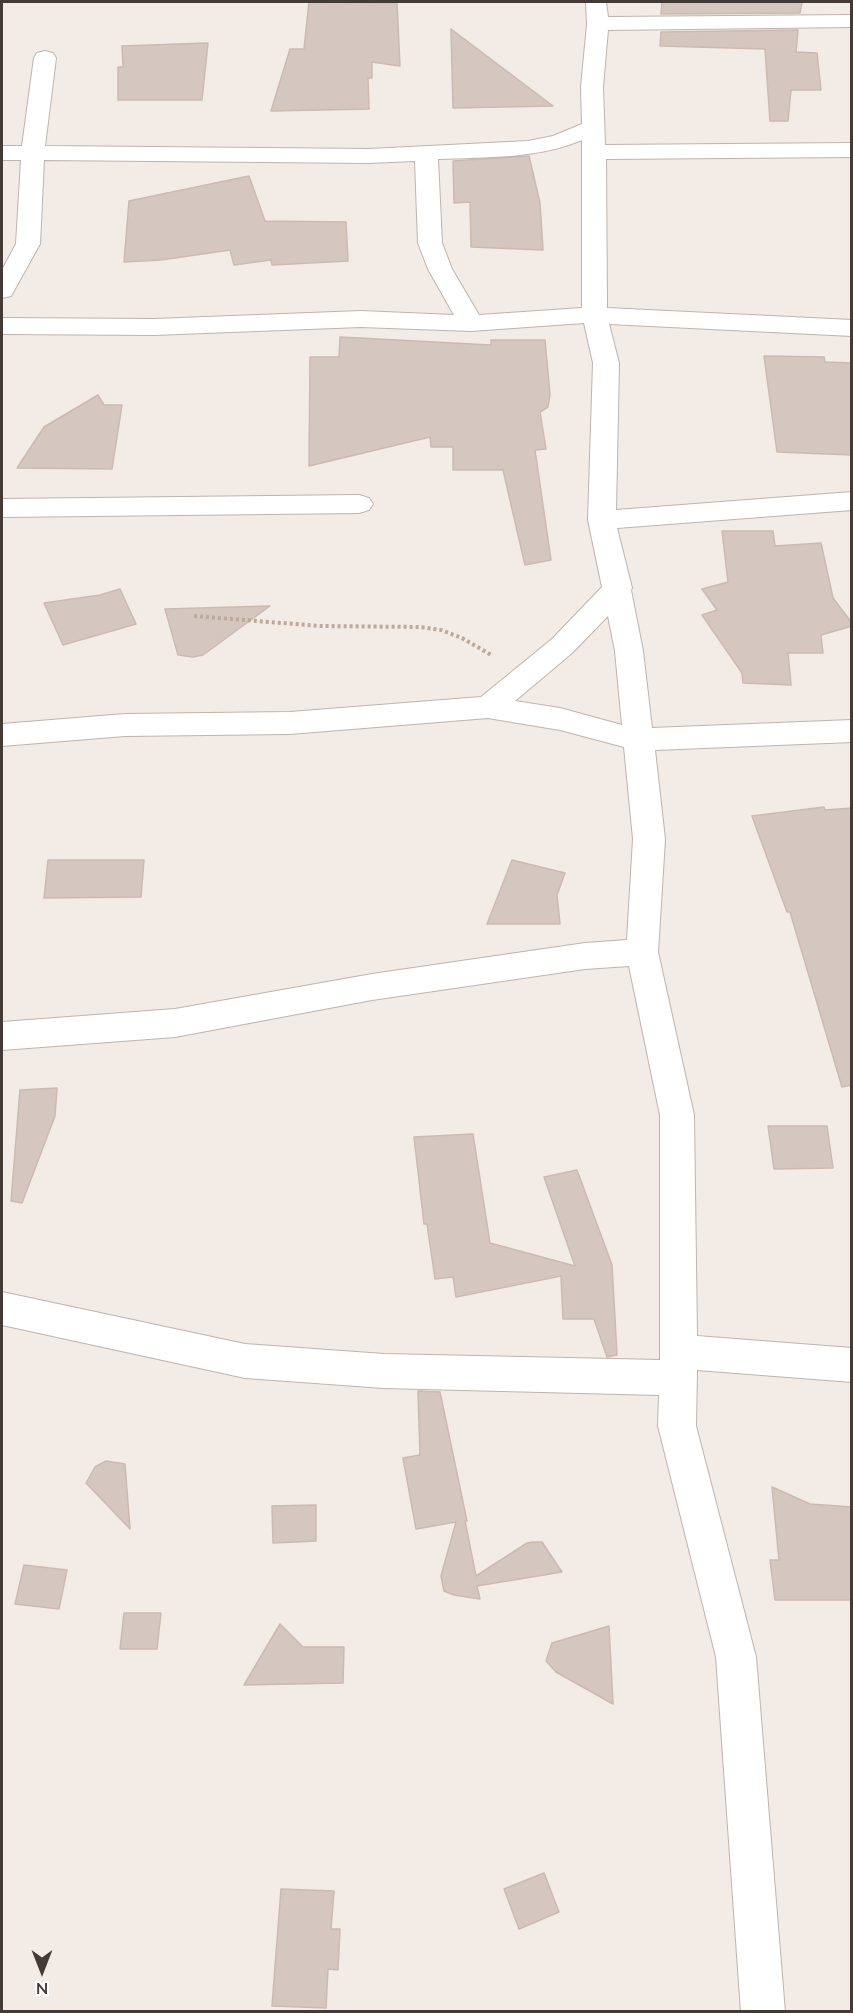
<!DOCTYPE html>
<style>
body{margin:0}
#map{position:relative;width:853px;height:2013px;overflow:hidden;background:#f2ebe6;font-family:Lato,sans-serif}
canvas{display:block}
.frame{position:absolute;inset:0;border:3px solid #443b36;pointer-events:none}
.north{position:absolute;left:12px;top:1941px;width:60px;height:60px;-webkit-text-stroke:4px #fff;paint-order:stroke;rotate:180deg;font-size:16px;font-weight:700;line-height:24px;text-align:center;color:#443b36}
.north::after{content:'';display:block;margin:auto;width:21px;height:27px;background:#443b36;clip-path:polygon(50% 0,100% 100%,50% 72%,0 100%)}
</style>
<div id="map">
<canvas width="853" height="2013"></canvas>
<div class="frame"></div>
<div class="north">N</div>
</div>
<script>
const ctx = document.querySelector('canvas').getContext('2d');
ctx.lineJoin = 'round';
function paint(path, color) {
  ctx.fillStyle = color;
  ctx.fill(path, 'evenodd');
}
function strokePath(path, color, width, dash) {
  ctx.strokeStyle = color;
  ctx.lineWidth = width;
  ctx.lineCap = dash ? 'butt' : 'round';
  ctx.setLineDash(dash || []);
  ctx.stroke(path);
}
const building = new Path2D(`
 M309 2 397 3 400 66 372 62V78H368L369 109 271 111 290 49H304Z
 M662 2H802L800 13 661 14Z
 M451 29 553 106 453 108Z
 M798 30 796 52 817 53 821 90H791L788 121H770L765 49 660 46 661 32Z
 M208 43 202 100H118V67H123L122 46Z
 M529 156 540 203 543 250 471 247 470 202 454 203 453 161Z
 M249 176 265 221 346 222 348 261 272 265 271 260 234 265 230 250 161 260 124 262 129 201Z
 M340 337 491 345V340H545L550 395 548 407 540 412 546 449 535 450 551 560 525 565 503 470H453V447H431L430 437 309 466 310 357H339Z
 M764 356 824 357 825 362 852 363V455L777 452Z
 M98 395 104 405H122L112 469 17 468 44 427Z
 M722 531H773L775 546 821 543 833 598 852 623V626L821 635 823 653H788L791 685 743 683 742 673 702 615 717 610 702 589 728 582Z
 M120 589 136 624 63 645 44 603 100 595Z
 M270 606 203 655 193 657 178 655 165 609Z
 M824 807 825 810 852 808V1085L842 1087 790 912H787L752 816Z
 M48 860H144L141 897 44 898Z
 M512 860 565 873 557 895 560 924H487Z
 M57 1088 55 1116 22 1203 11 1201 20 1090Z
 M768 1126H827L833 1168 774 1169Z
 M473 1134 490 1243 575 1266 544 1177 577 1170 612 1265 617 1355 607 1357 594 1319H563L561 1276 456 1297 453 1277 435 1279 427 1224H424L414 1137Z
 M418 1391 440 1392 467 1521H465L476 1576 527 1543 533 1542H542L562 1572 477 1586 480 1599 454 1595 444 1591 441 1576 456 1522 416 1529 403 1458 420 1455Z
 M106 1461 125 1464 130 1529 86 1483 95 1467Z
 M772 1487 810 1504 852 1507V1600H775L770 1560H779Z
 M316 1505V1541L273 1543 272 1506Z
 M24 1565 67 1570 59 1609 15 1604Z
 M124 1613H161L157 1649H120Z
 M280 1624 303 1647H344L343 1683 244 1685Z
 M609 1626 613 1704 556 1672 546 1661 552 1643Z
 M544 1873 559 1912 519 1929 504 1889Z
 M281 1889 334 1891 331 1929H340L338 1970 328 1969 326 2008 272 2006Z`);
const path = new Path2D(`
 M194 616 320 626 420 627 441 630 462 638 493 656`);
const minor = new Path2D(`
 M586 2H606L608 17 852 15V27L608 30 603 87 605 145 852 143V157L606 159 607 308 852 320V336L609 324 619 363 616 510 852 492V510L617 528 632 588 631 590 643 651 652 728 852 720V742L655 750 665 839 658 952 694 1115 697 1336 852 1348V1382L697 1370 696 1426 756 1657 785 2012H741L716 1657 658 1426 659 1395 384 1388 245 1378 2 1325V1292L245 1344 384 1354 660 1360V1115L629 966 585 969 372 1000 175 1037 2 1050V1022L175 1009 372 974 585 943 627 940 633 839 624 747 560 730 488 718 290 734 125 736 2 746V724L125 714 290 712 481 697 552 639 602 587 588 520 593 363 584 323 471 331 361 327 154 335 2 334V318L154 319 361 311 454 315 428 269 418 243 415 161 369 163 44 160 40 244 11 296 2 298V270L16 244 21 160H2V146H22L34 58 37 53 45 51 53 53 56 58 45 146 369 149 528 141 553 136 582 124 581 87 587 24ZM582 140V308L479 315 452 269 442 243 438 159C486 157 537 159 582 140ZM608 616 615 651 622 725 560 708 515 701 572 653Z
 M359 495 369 498 373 504 369 510 359 513 2 517V499Z`);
paint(building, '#d5c7c0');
strokePath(building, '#ccbab1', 1.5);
strokePath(minor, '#bfb4ad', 2);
strokePath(path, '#bda89c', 4, [3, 3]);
paint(minor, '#fff');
</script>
